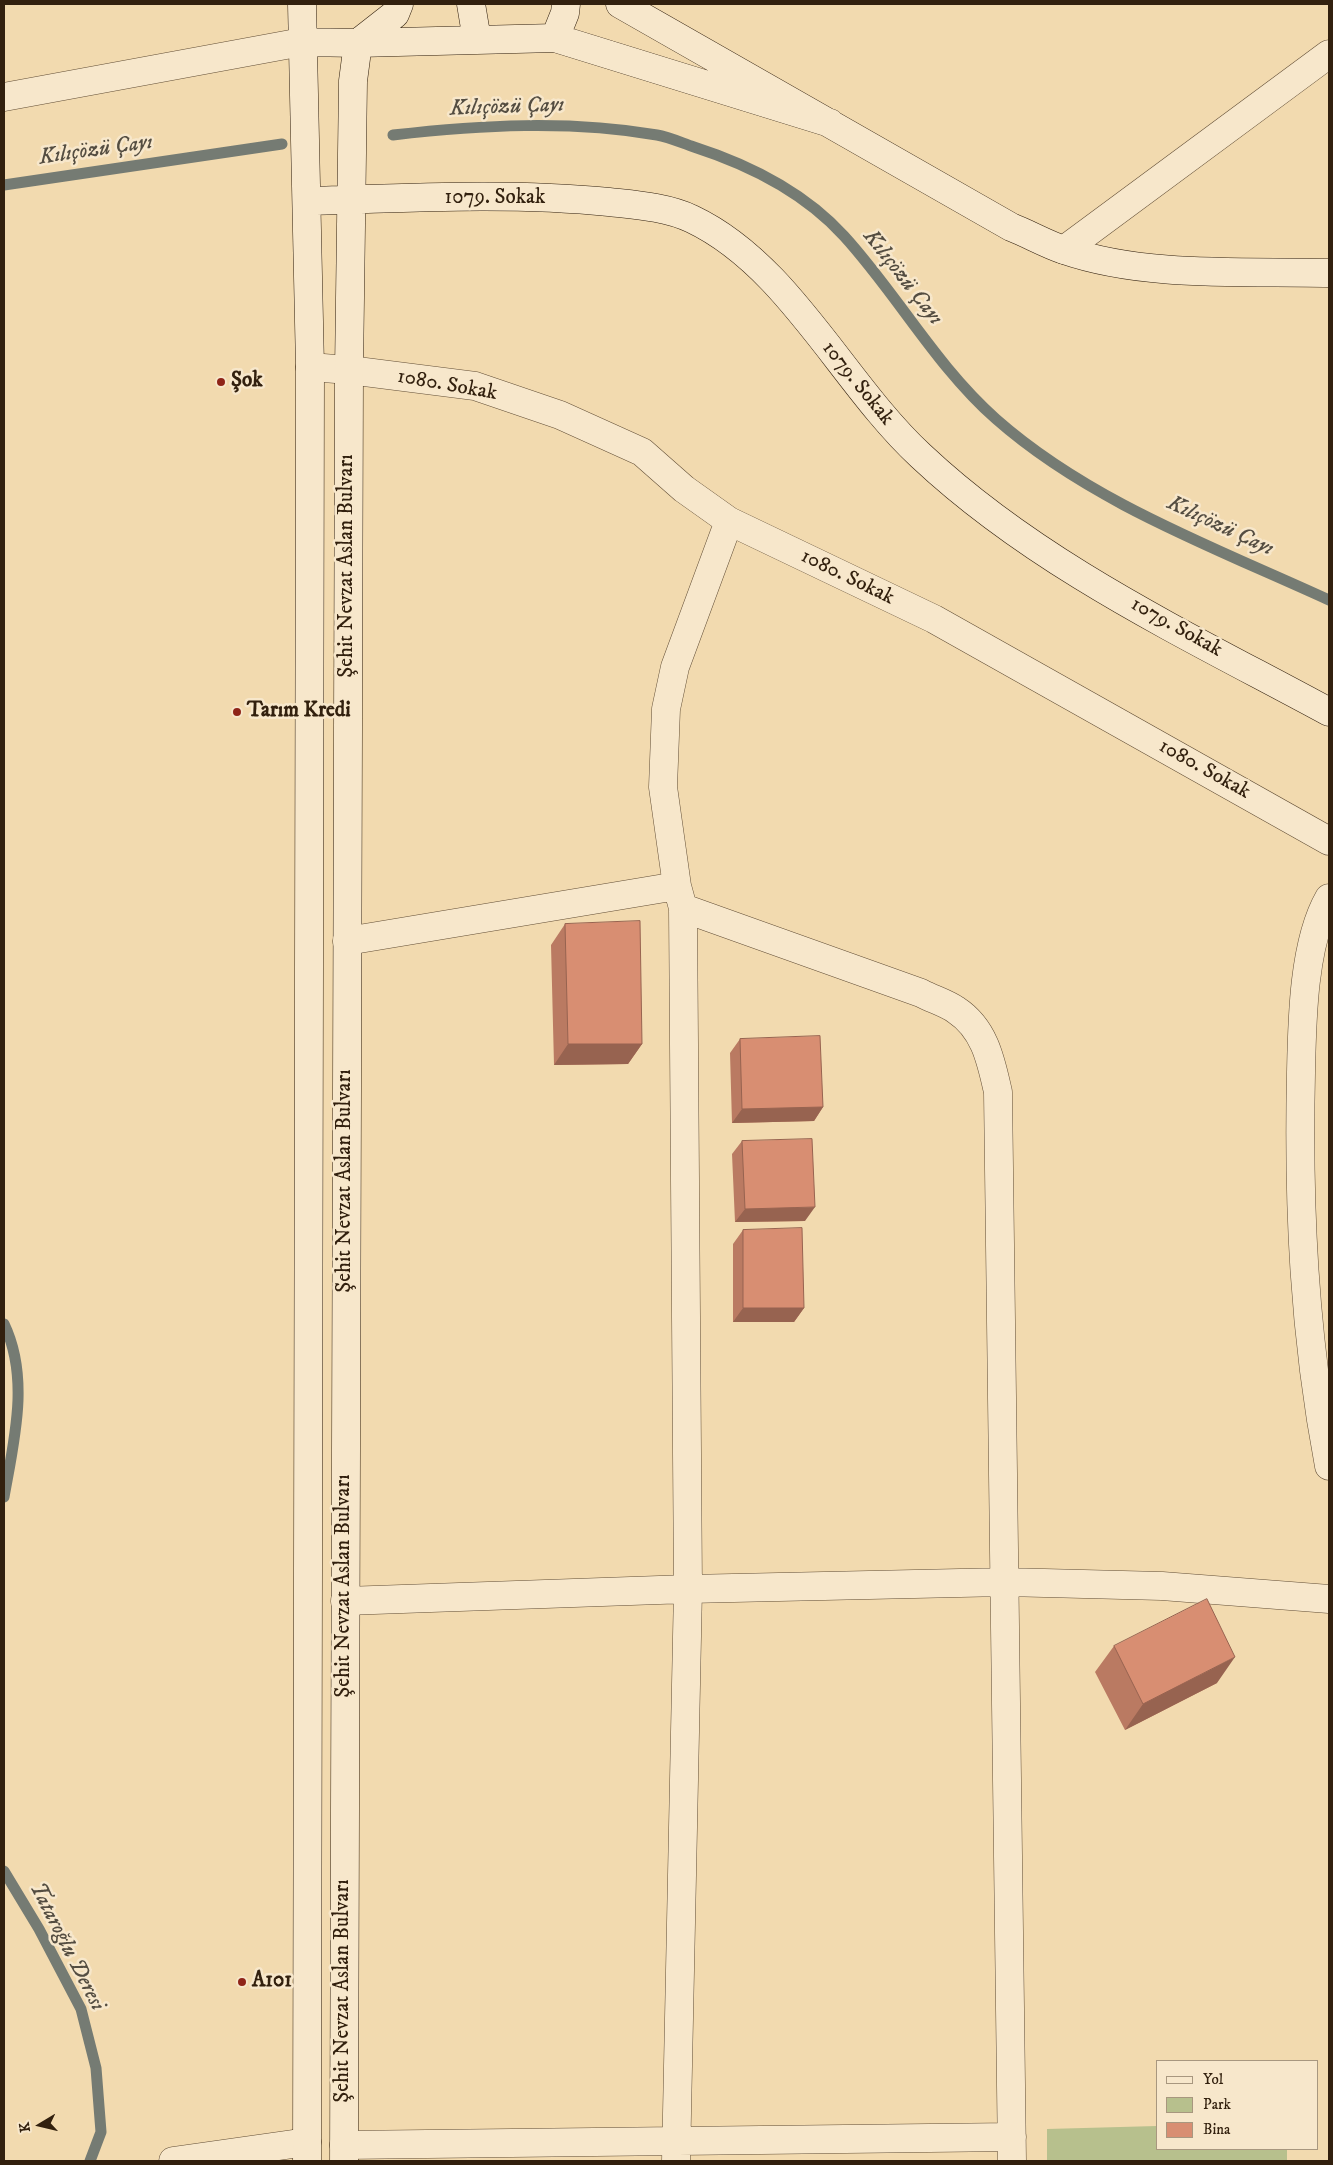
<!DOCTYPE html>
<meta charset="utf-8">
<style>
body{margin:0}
#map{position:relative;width:1333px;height:2165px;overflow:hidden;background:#f2daaf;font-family:"IM FELL DW Pica",serif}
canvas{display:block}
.frame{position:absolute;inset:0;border:5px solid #32200e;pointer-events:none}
.legend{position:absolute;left:1156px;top:2060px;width:162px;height:90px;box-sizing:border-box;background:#f7e7cb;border:1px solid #a8977f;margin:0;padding:6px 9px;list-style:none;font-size:15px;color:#32200e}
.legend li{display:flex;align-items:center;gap:10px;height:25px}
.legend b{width:25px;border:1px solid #a8977f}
.north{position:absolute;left:15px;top:2100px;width:50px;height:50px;-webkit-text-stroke:4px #f7e7cb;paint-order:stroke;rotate:261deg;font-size:14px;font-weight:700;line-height:20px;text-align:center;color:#32200e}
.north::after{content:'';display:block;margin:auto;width:18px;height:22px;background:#32200e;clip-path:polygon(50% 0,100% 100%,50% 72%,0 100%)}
</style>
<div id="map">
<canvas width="1333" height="2165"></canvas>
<div class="frame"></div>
<ul class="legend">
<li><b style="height:6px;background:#f7e7cb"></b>Yol</li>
<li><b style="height:14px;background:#b7c08d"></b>Park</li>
<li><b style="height:14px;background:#d88e72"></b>Bina</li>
</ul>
<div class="north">K</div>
</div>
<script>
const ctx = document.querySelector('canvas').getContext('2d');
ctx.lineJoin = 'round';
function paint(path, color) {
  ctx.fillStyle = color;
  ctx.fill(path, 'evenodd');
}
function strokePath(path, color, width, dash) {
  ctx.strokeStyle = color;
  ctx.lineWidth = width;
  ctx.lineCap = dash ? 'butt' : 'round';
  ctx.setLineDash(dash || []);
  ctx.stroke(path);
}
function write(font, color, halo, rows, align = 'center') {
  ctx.font = font + ' "IM FELL DW Pica",serif';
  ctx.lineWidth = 5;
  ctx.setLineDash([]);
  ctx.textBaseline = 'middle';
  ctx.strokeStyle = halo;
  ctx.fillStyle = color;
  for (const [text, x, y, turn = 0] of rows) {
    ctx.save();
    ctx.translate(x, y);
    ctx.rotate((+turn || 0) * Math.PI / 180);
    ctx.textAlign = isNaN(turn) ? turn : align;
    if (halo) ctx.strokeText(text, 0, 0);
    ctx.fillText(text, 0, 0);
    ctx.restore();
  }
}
const green = new Path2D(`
 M1157 2126V2149H1287V2161H1047V2129Z`);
const stream = new Path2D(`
 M393 135C480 125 570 120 657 135 669 137 682 143 694 147 750 165 804 192 844 236 897 294 936 366 996 419 1090 502 1216 548 1329 600
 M4 185 282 144
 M4 1324C30 1378 14 1441 4 1497
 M4 1871 39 1929 81 2009 96 2068 101 2132 90 2161`);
const street = new Path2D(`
 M4 97 302 42
 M1064 250 1329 54
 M310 367 349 370 475 386 560 415 642 452 684 489 729 521 934 619 1329 841
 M1329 898C1303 943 1302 1022 1301 1073 1298 1207 1304 1334 1329 1466
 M683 908 921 993C932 999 946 1003 956 1010 985 1029 991 1061 998 1092L1012 2161
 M347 941 677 886
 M345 1601 688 1589 1005 1582 1162 1586 1329 1599
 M344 2145 1012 2137
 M173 2161 307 2142
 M676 2161 688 1589 683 908 677 886 663 787 666 709 675 667 729 521`);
const secondary = new Path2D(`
 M302 4 310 367 307 2161
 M471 4 477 40
 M620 4 1011 227C1029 234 1046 244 1064 250 1145 278 1244 271 1329 273
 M555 38 565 13 566 4
 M302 42 358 43 395 14 399 4
 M307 201C407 198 510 192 609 202 636 205 667 207 692 219 789 265 843 384 921 456 1038 566 1189 636 1329 712
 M344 2161 349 370 353 81 358 43 555 38 830 123`);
const wall = new Path2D(`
 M565 924 642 1044 628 1064 554 1065 551 945Z
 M740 1039 823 1107 814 1121 732 1123 730 1053Z
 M742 1141 805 1221 735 1222 732 1154Z
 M743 1230 804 1308 794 1322H733V1244Z
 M1114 1646 1217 1683 1125 1730 1095 1672Z`);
const shadedWall = new Path2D(`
 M568 1044H642L628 1064 554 1065Z
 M823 1107 814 1121 732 1123 742 1109Z
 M815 1207 805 1221 735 1222 745 1209Z
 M743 1308H804L794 1322H733Z
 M1235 1657 1217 1683 1125 1730 1143 1704Z`);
const building = new Path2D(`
 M640 921 642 1044H568L565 924Z
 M820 1036 823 1107 742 1109 740 1039Z
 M812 1139 815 1207 745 1209 742 1141Z
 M802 1228 804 1308H743V1230Z
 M1207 1599 1235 1657 1143 1704 1114 1646Z`);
const markers = [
 [221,382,5,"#8f2418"],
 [237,712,5,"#8f2418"],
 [242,1982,5,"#8f2418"]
];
const streetNames = [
 ["1079. Sokak",495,199],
 ["1079. Sokak",857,384,51],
 ["1080. Sokak",447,386,10],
 ["Şehit Nevzat Aslan Bulvarı",348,566,-90],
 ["1080. Sokak",847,578,26],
 ["1079. Sokak",1176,628,29],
 ["1080. Sokak",1204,770,29],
 ["Şehit Nevzat Aslan Bulvarı",346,1181,-90],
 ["Şehit Nevzat Aslan Bulvarı",345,1586,-90],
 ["Şehit Nevzat Aslan Bulvarı",344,1991,-90]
];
const poiNames = [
 ["Şok",231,382],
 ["Tarım Kredi",247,712],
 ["A101",252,1982]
];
const waterNames = [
 ["Kılıçözü Çayı",507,108,-2],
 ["Kılıçözü Çayı",96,151,-8],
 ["Kılıçözü Çayı",902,278,52],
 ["Kılıçözü Çayı",1220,527,25],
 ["Tataroğlu Deresi",66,1947,63]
];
paint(green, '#b7c08d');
strokePath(stream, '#757b73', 11);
strokePath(street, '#624e36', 29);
strokePath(secondary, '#32200e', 29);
strokePath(street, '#f7e7cb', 28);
strokePath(secondary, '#f7e7cb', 28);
paint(wall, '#ba7a62');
paint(shadedWall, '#976350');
paint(building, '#d88e72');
strokePath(building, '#976350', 1);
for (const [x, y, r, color] of markers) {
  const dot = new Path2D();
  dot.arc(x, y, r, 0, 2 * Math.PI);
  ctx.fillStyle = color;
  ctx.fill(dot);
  strokePath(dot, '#f7e7cb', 2);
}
write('21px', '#32200e', '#f7e7cb', streetNames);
write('bold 21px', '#32200e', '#f7e7cb', poiNames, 'left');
write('italic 22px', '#544d41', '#f7e7cb', waterNames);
</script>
